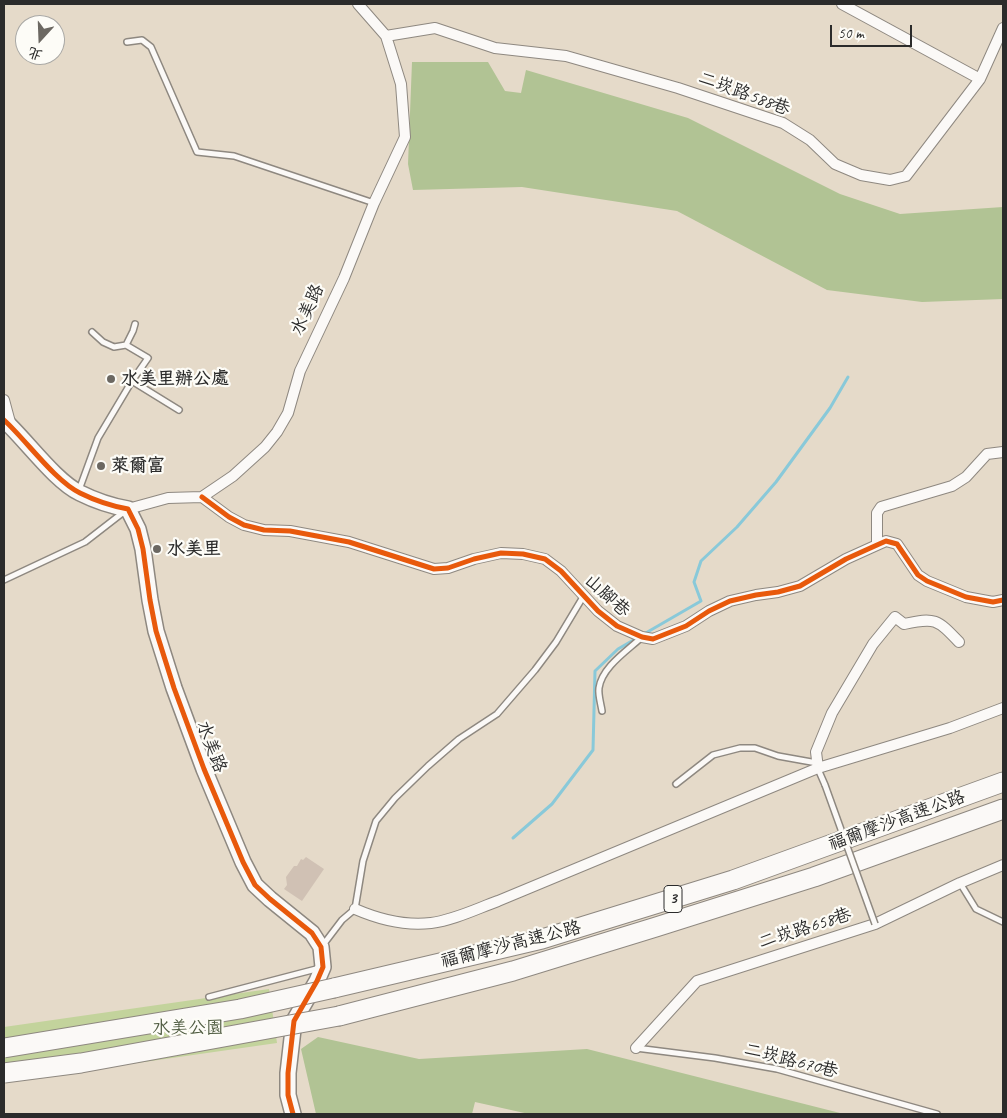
<!DOCTYPE html>
<meta charset="utf-8">
<style>
body{margin:0}
#map{position:relative;width:1007px;height:1118px;overflow:hidden;background:#e5dac9;font-family:Caveat,"LXGW WenKai TC",sans-serif}
canvas{display:block}
.frame{position:absolute;inset:0;border:5px solid #2b2b2b;pointer-events:none}
.north{position:absolute;left:15px;top:15px;width:50px;height:50px;box-sizing:border-box;background:#fdfcf7;border:1px solid #a9a8a5;border-radius:50%;rotate:200deg;font-size:14px;font-weight:700;line-height:20px;text-align:center;color:#2b2b2b}
.north::after{content:'';display:block;margin:auto;width:18px;height:22px;background:#6c6862;clip-path:polygon(50% 0,100% 100%,50% 72%,0 100%)}
.scale{position:absolute;left:830px;top:25px;width:82px;height:22px;box-sizing:border-box;border:2px solid #2b2b2b;border-top:0;padding-left:6px;font-size:15px;line-height:18px;white-space:nowrap;color:#2b2b2b;-webkit-text-stroke:4px #fdfcf7;paint-order:stroke}
</style>
<div id="map">
<canvas width="1007" height="1118"></canvas>
<div class="frame"></div>
<div class="north">北</div>
<div class="scale">50 m</div>
</div>
<script>
const ctx = document.querySelector('canvas').getContext('2d');
ctx.lineJoin = 'round';
function paint(path, color) {
  ctx.fillStyle = color;
  ctx.fill(path, 'evenodd');
}
function strokePath(path, color, width, dash) {
  ctx.strokeStyle = color;
  ctx.lineWidth = width;
  ctx.lineCap = dash ? 'butt' : 'round';
  ctx.setLineDash(dash || []);
  ctx.stroke(path);
}
function write(font, color, halo, rows, align = 'center') {
  ctx.font = font + ' Caveat,"LXGW WenKai TC",sans-serif';
  ctx.lineWidth = 4.5;
  ctx.setLineDash([]);
  ctx.textBaseline = 'middle';
  ctx.strokeStyle = halo;
  ctx.fillStyle = color;
  for (const [text, x, y, turn = 0] of rows) {
    ctx.save();
    ctx.translate(x, y);
    ctx.rotate((+turn || 0) * Math.PI / 180);
    ctx.textAlign = isNaN(turn) ? turn : align;
    if (halo) ctx.strokeText(text, 0, 0);
    ctx.fillText(text, 0, 0);
    ctx.restore();
  }
}
const green = new Path2D(`
 M269 989 277 1043 4 1082V1027Z`);
const forest = new Path2D(`
 M412 62H488L505 91 521 93 526 70 688 118 840 194 900 214 1003 207V299L922 302 827 290 677 211 522 187 413 190 408 164Z
 M318 1037 419 1059 587 1049 844 1114H529L475 1102 472 1114H316L301 1049Z`);
const stream = new Path2D(`
 M644 634 701 601 694 582 701 561 737 527 776 482 830 408 848 377
 M513 838 552 804 593 750 595 671 618 649 637 638`);
const building = new Path2D(`
 M306 857 324 869 302 901 284 889 287 885 286 877 294 866H297L301 859 303 860Z`);
const lane = new Path2D(`
 M127 42 142 40 151 47 197 152 234 156 374 203
 M126 345 133 331 135 324
 M132 381 179 410
 M79 490 98 438 132 381 148 358 126 345 114 347 103 342 92 332
 M4 580 85 542 125 511
 M602 711C601 704 598 695 599 688 602 667 627 651 642 637
 M818 769 825 785
 M676 784 713 755 740 748H755L778 756 817 763
 M960 883 976 909 1003 922
 M323 945 342 920 355 909 363 861 376 821 395 798 428 766 459 739 497 714 535 670 556 642 583 597
 M209 997 320 968
 M636 1048 715 1058 777 1069 937 1114`);
const street = new Path2D(`
 M842 4 980 79
 M386 36 435 28 495 48 566 56 678 88 783 123 810 140 835 164 861 175 890 180 906 176 980 79 1003 28
 M4 400 11 426
 M202 497 229 517 244 525 264 530 290 531 349 542 434 569 448 568 474 559 501 553 523 554 545 559 561 571 598 611 617 626 642 637 653 639 686 626 709 611 730 601 756 595 778 592 800 586 846 559 877 545 886 541 897 544 918 575 927 581 966 597 993 602 1003 600
 M128 509 168 498 202 497 233 476 265 447 277 432 288 413 300 371 344 278 374 203 405 137 401 84 386 36 358 4
 M877 545V513L881 507 952 486 966 477 987 454 1003 452
 M818 768 816 752 832 713 873 644 895 617 904 624C935 617 937 619 959 642
 M355 909C378 919 406 926 431 923 454 920 476 909 498 901L818 768 950 728 1003 708
 M636 1048 697 981 875 924 960 883 1003 865`);
const secondary = new Path2D(`
 M4 420C26 440 55 481 80 493 94 500 111 506 128 509L138 529 143 549 150 600 156 631 174 688 204 769 243 862 255 885 270 899 312 933 321 947 323 967 317 981 294 1021 288 1073V1095L293 1114`);
const highway = new Path2D(`
 M334 988 542 939 733 880 1003 782
 M339 1016 513 971 656 927 814 877 1003 809`);
const laneBridge = new Path2D(`
 M825 785 875 924`);
const highwayBridge = new Path2D(`
 M4 1048 240 1009 334 988
 M4 1073 81 1063 339 1016`);
const cycleway = new Path2D(`
 M4 420C26 440 55 481 80 493 94 500 111 506 128 509L138 529 143 549 150 600 156 631 174 688 204 769 243 862 255 885 270 899 312 933 321 947 323 967 317 981 294 1021 288 1073V1095L293 1114
 M202 497 229 517 244 525 264 530 290 531 349 542 434 569 448 568 474 559 501 553 523 554 545 559 561 571 598 611 617 626 642 637 653 639 686 626 709 611 730 601 756 595 778 592 800 586 846 559 877 545 886 541 897 544 918 575 927 581 966 597 993 602 1003 600`);
const markers = [
 [111,379,5,"#6c6862"],
 [101,466,5,"#6c6862"],
 [157,549,5,"#6c6862"]
];
const shields = [
 [673,899,18]
];
const shieldNames = [
 ["3",673,899]
];
const streetNames = [
 ["二崁路588巷",744,94,20],
 ["水美路",308,310,-65],
 ["山腳巷",607,596,42],
 ["水美路",211,747,69],
 ["福爾摩沙高速公路",897,821,-20],
 ["二崁路658巷",805,929,-18],
 ["福爾摩沙高速公路",511,945,-14],
 ["二崁路670巷",791,1061,14]
];
const poiNames = [
 ["水美里辦公處",121,379],
 ["萊爾富",111,466],
 ["水美里",167,549]
];
const parkNames = [
 ["水美公園",188,1028]
];
paint(green, '#c3d39c');
paint(forest, '#b1c394');
strokePath(stream, '#89c9d9', 3);
paint(building, '#d0c1b4');
strokePath(lane, '#8e8880', 8);
strokePath(street, '#8e8880', 12);
strokePath(secondary, '#8e8880', 18);
strokePath(highway, '#8e8880', 21);
strokePath(lane, '#fbf9f7', 5);
strokePath(street, '#fbf9f7', 10);
strokePath(secondary, '#fbf9f7', 15);
strokePath(highway, '#fbf9f7', 19);
strokePath(laneBridge, '#8e8880', 8, []);
strokePath(highwayBridge, '#8e8880', 21, []);
strokePath(laneBridge, '#fbf9f7', 5);
strokePath(highwayBridge, '#fbf9f7', 19);
strokePath(cycleway, '#e8590c', 5);
for (const [x, y, r, color] of markers) {
  const dot = new Path2D();
  dot.arc(x, y, r, 0, 2 * Math.PI);
  ctx.fillStyle = color;
  ctx.fill(dot);
  strokePath(dot, '#fdfcf7', 2);
}
for (const [x, y, w] of shields) {
  const box = new Path2D();
  box.roundRect(x - w / 2, y - 13.5, w, 27, 4);
  ctx.fillStyle = '#fdfcf7';
  ctx.fill(box);
  strokePath(box, '#2b2b2b', 1);
}
write('bold 16px', '#2b2b2b', null, shieldNames);
write('18px', '#2b2b2b', '#fdfcf7', streetNames);
write('bold 18px', '#2b2b2b', '#fdfcf7', poiNames, 'left');
write('18px', '#505c42', '#fdfcf7', parkNames);
</script>
